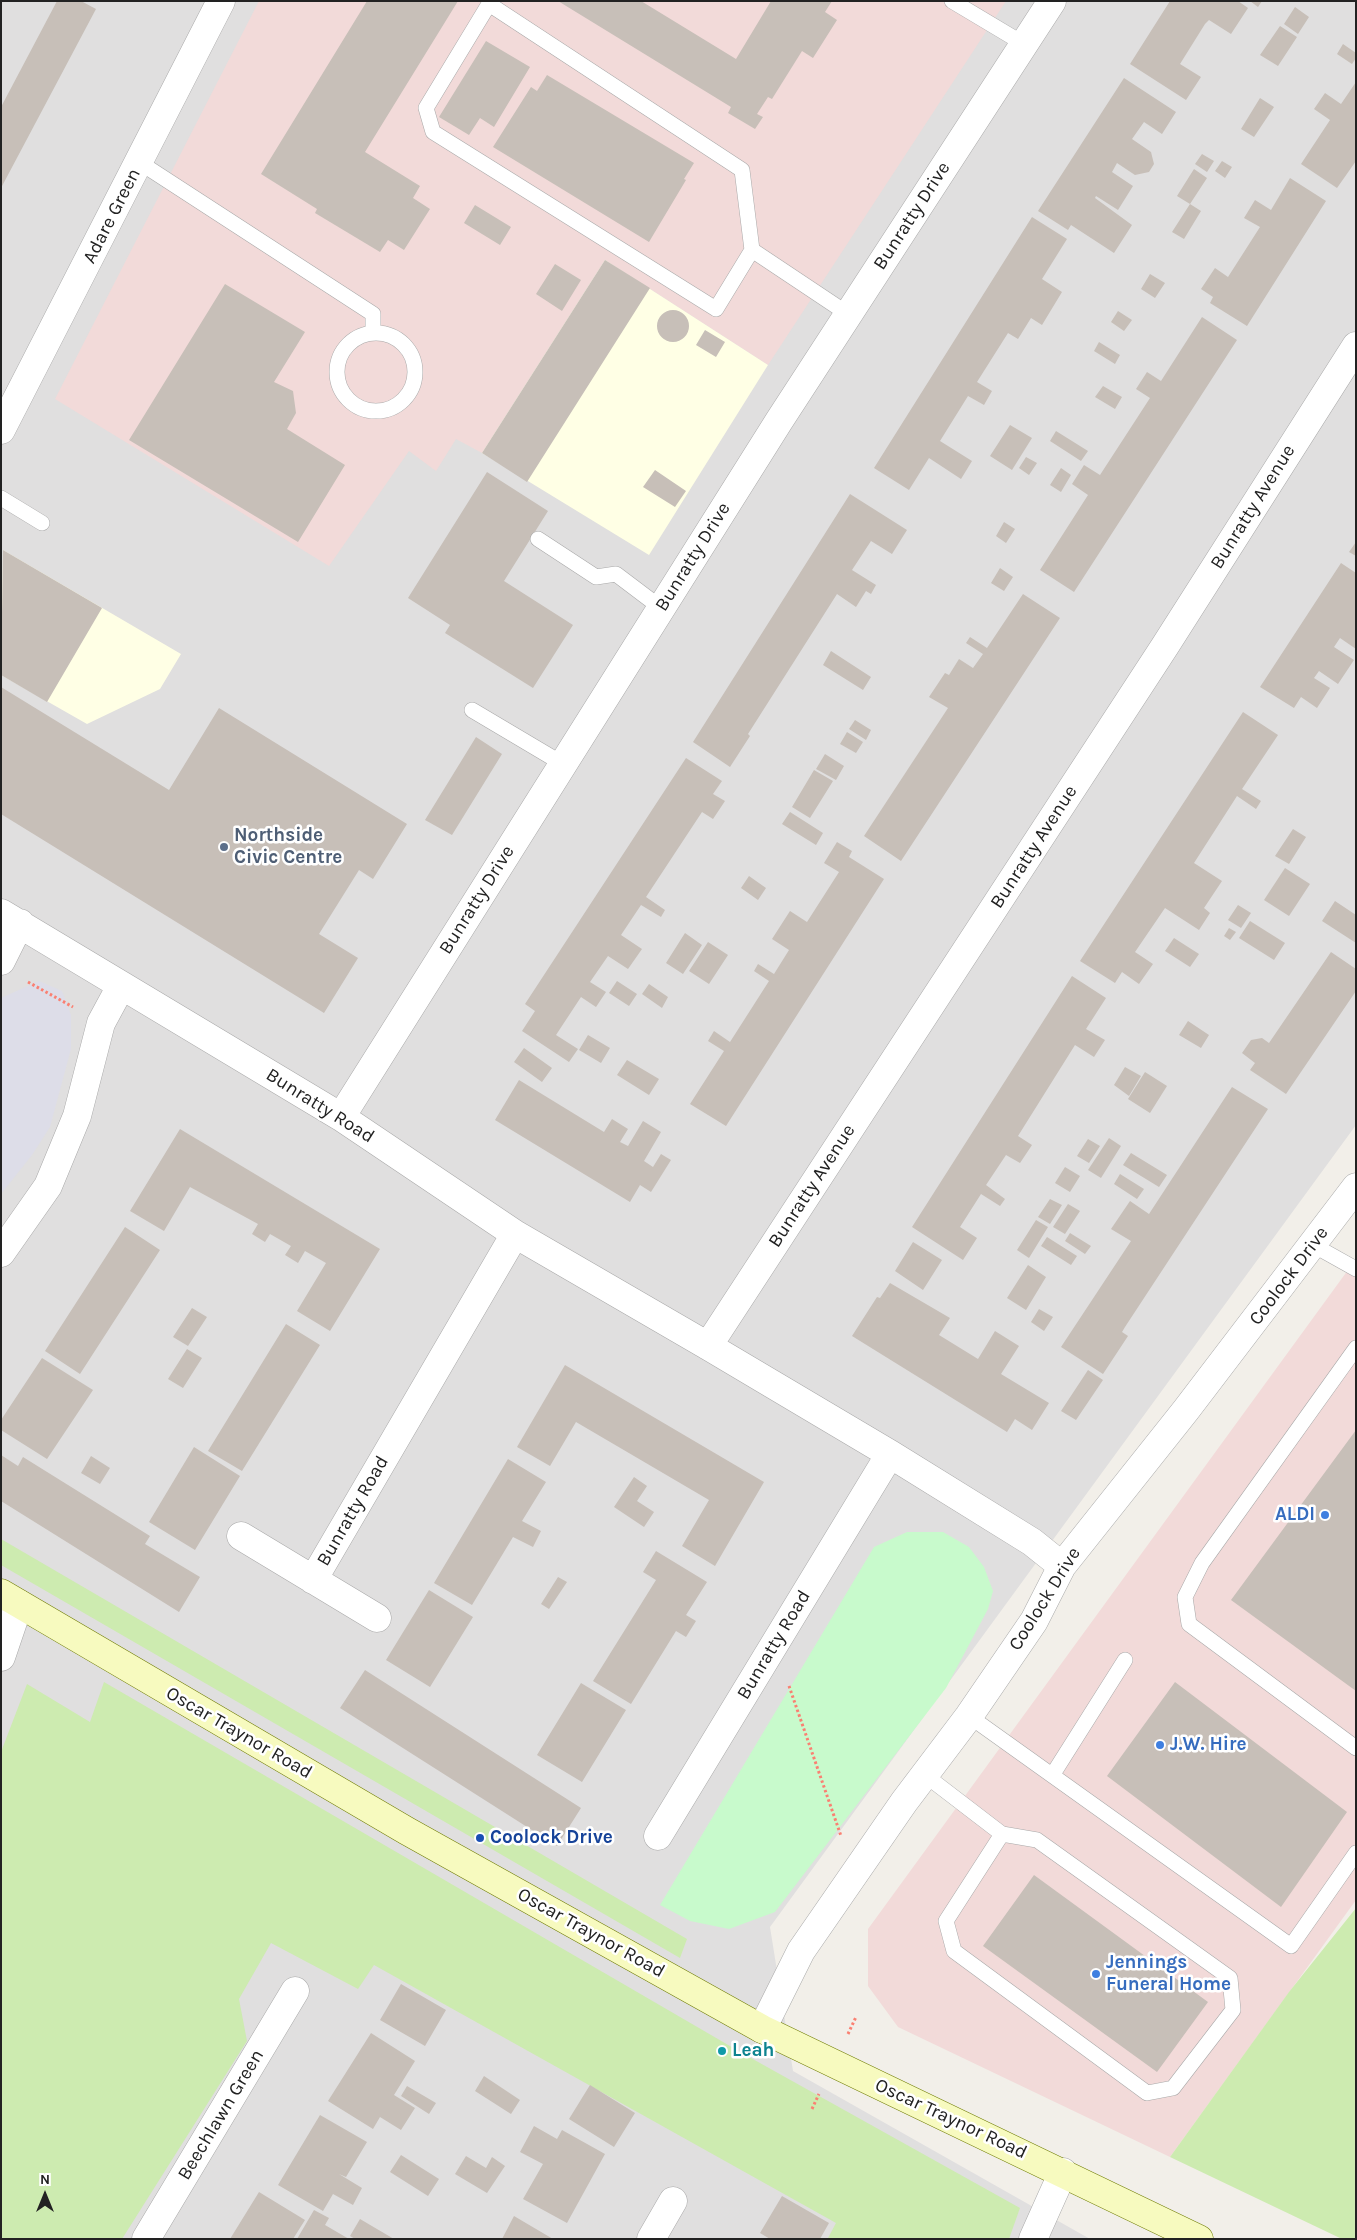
<!DOCTYPE html>
<style>
body{margin:0}
#map{position:relative;width:1357px;height:2240px;overflow:hidden;background:#f2efe9;font-family:Karla,sans-serif}
canvas{display:block}
.frame{position:absolute;inset:0;border:2px solid #222;pointer-events:none}
.north{position:absolute;left:20px;top:2170px;width:50px;height:50px;-webkit-text-stroke:4px #fff;paint-order:stroke;rotate:0deg;font-size:14px;font-weight:700;line-height:20px;text-align:center;color:#222}
.north::after{content:'';display:block;margin:auto;width:18px;height:22px;background:#222;clip-path:polygon(50% 0,100% 100%,50% 72%,0 100%)}
</style>
<div id="map">
<canvas width="1357" height="2240"></canvas>
<div class="frame"></div>
<div class="north">N</div>
</div>
<script>
const ctx = document.querySelector('canvas').getContext('2d');
ctx.lineJoin = 'round';
function paint(path, color) {
  ctx.fillStyle = color;
  ctx.fill(path, 'evenodd');
}
function strokePath(path, color, width, dash) {
  ctx.strokeStyle = color;
  ctx.lineWidth = width;
  ctx.lineCap = dash ? 'butt' : 'round';
  ctx.setLineDash(dash || []);
  ctx.stroke(path);
}
function write(font, color, halo, rows, align = 'center') {
  ctx.font = font + ' Karla,sans-serif';
  ctx.lineWidth = 5;
  ctx.setLineDash([]);
  ctx.textBaseline = 'middle';
  ctx.strokeStyle = halo;
  ctx.fillStyle = color;
  for (const [text, x, y, turn = 0] of rows) {
    ctx.save();
    ctx.translate(x, y);
    ctx.rotate((+turn || 0) * Math.PI / 180);
    ctx.textAlign = isNaN(turn) ? turn : align;
    if (halo) ctx.strokeText(text, 0, 0);
    ctx.fillText(text, 0, 0);
    ctx.restore();
  }
}
const residential = new Path2D(`
 M1 1H1356V1125L770 1927 793 2071 1090 2239H1Z`);
const commercial = new Path2D(`
 M259 1H1006L768 365 605 260 482 453 456 439 436 471 409 451 329 566 55 399Z
 M1356 1259V1900L1170 2157 898 2027 868 1986V1929Z`);
const education = new Path2D(`
 M605 260 768 365 649 555 482 453Z
 M3 550 181 654 160 689 87 724 1 675Z`);
const grass = new Path2D(`
 M1 1539 687 1939 680 1958 1 1565Z
 M104 1682 742 2053 1020 2208 1009 2239H830L828 2238 836 2223 374 1965 358 1989 271 1943 239 1999 247 2041 122 2239H1V1752L27 1684 90 1722Z
 M1356 1908V2239H1342L1170 2157 1289 1992Z`);
const park = new Path2D(`
 M907 1532H943L969 1547 984 1567 993 1591 988 1609 946 1688 775 1912 729 1929 690 1921 660 1905 874 1547Z`);
const plaza = new Path2D(`
 M39 981 62 991 71 1015V1049L50 1127 32 1155 1 1194V998Z`);
const building = new Path2D(`
 M57 1H81L96 9 1 188V107Z
 M367 1H458L365 152 420 186 413 198 430 209 404 250 388 240 380 252 315 213 317 209 261 174Z
 M558 1H641L736 59 771 1H832L825 12 837 20 813 58 802 51 772 99 768 97 757 114 763 117 755 129 728 113 731 107Z
 M1170 1H1238L1248 8 1231 34 1209 20 1205 24 1180 64 1201 77 1186 100 1130 64Z
 M1250 1H1262L1258 7Z
 M1295 7 1309 17 1298 34 1284 24Z
 M1280 26 1297 37 1278 66 1260 55Z
 M486 41 530 67 494 127 480 118 469 135 439 117Z
 M1343 44 1356 53V58L1352 64 1337 54Z
 M547 75 694 163 684 179 686 180 649 242 493 147 531 87 537 91Z
 M1124 78 1176 112 1162 134 1144 122 1132 139 1151 152 1154 164 1149 172 1135 175 1117 163 1112 172 1133 186 1118 210 1096 196 1095 198 1132 225 1114 253 1071 225 1068 230 1038 211Z
 M1356 82V161L1337 188 1301 164 1330 120 1314 109 1325 93 1341 104Z
 M1260 98 1274 107 1254 137 1241 129Z
 M1202 154 1214 161 1207 172 1195 164Z
 M1222 161 1232 167 1225 178 1215 171Z
 M1194 169 1207 178 1190 204 1177 196Z
 M1290 178 1326 201 1247 326 1210 303 1213 297 1201 289 1215 268 1228 277 1260 227 1244 218 1255 200 1271 210Z
 M1190 204 1201 211 1184 239 1172 232Z
 M475 205 511 227 500 245 464 223Z
 M1032 217 1067 239 1042 279 1062 292 1042 325 1031 318 1018 339 1008 333 977 382 992 391 984 405 968 396 940 441 972 461 961 479 929 458 909 490 874 468Z
 M605 260 650 288 527 482 482 453Z
 M555 264 581 280 562 311 536 294Z
 M1150 274 1165 283 1155 298 1141 289Z
 M225 284 305 332 274 382 293 391 296 413 287 429 345 465 298 542 129 440Z
 M657 326a16 16 0 1 1 32 0a16 16 0 1 1-32 0Z
 M1118 311 1132 320 1124 331 1111 322Z
 M1202 317 1237 340 1074 592 1040 570 1088 495 1072 484 1084 465 1100 475 1150 398 1136 389 1147 372 1161 381Z
 M705 330 725 342 716 357 696 345Z
 M1099 342 1120 355 1115 364 1094 351Z
 M1103 386 1122 397 1115 409 1095 397Z
 M1010 425 1032 438 1012 470 990 456Z
 M1056 431 1088 451 1081 461 1050 441Z
 M1026 457 1037 463 1029 475 1019 468Z
 M1061 468 1071 475 1061 492 1050 485Z
 M655 470 686 491 675 507 643 487Z
 M487 472 548 511 504 581 573 625 533 688 445 633 450 625 408 598Z
 M850 494 907 530 892 554 871 541 852 570 876 585 871 594 866 591 856 607 837 594 748 734 750 736 730 767 693 742Z
 M1004 522 1015 529 1006 543 996 536Z
 M1356 542V556L1349 552Z
 M3 550 102 608 47 702 1 675Z
 M1341 563 1356 573V649L1340 638 1334 647 1354 660 1338 684 1319 671 1314 678 1330 688 1317 708 1301 697 1294 708 1260 687Z
 M1000 568 1013 577 1004 591 991 583Z
 M1023 594 1060 618 901 861 864 836 948 708 929 697 945 673 949 675 959 659 973 668 983 654 966 643 970 637 987 648Z
 M831 651 871 677 863 690 823 665Z
 M1 687 169 790 219 708 407 824 373 879 359 870 319 934 358 958 324 1013 1 814Z
 M1243 712 1278 735 1242 789 1261 801 1256 809 1237 796 1194 863 1222 881 1204 908 1210 913 1199 930 1165 908 1135 952 1153 964 1139 984 1122 972 1115 983 1080 961Z
 M855 720 871 730 866 740 849 729Z
 M847 732 863 742 856 753 840 744Z
 M476 737 502 754 452 835 425 820Z
 M825 754 844 766 836 780 816 769Z
 M686 758 722 781 713 794 725 801 713 819 702 812 646 897 665 910 661 917 641 905 621 935 642 949 628 969 608 956 590 982 606 992 596 1007 581 997 556 1035 578 1049 569 1062 522 1031 535 1011 525 1004Z
 M814 770 833 781 810 818 792 807Z
 M790 812 823 833 816 845 782 824Z
 M1293 829 1306 837 1289 864 1275 856Z
 M837 842 852 851 849 857 884 879 726 1126 690 1104 724 1051 708 1041 714 1031 730 1042 769 981 754 971 758 964 774 974 789 950 772 939 790 911 807 922 839 872 824 863Z
 M1285 868 1310 884 1289 916 1264 900Z
 M749 876 766 888 758 900 741 888Z
 M1335 901 1356 915V943L1322 921Z
 M1238 905 1251 913 1241 928 1228 920Z
 M1250 921 1285 943 1274 960 1239 938Z
 M1229 928 1236 932 1230 940 1224 936Z
 M685 933 702 945 683 974 666 963Z
 M1174 938 1199 954 1190 967 1165 951Z
 M708 942 728 955 709 984 689 971Z
 M1331 952 1356 969V991L1286 1094 1250 1070 1255 1063 1242 1053 1251 1040 1262 1038 1269 1043Z
 M1072 976 1106 998 1086 1029 1105 1040 1094 1057 1075 1045 1018 1136 1032 1145 1020 1163 1006 1155 986 1185 1005 1199 1000 1206 981 1194 960 1227 977 1238 963 1260 912 1227Z
 M617 981 637 994 629 1006 609 993Z
 M649 984 668 997 662 1008 642 994Z
 M1188 1021 1209 1035 1201 1048 1179 1035Z
 M588 1035 610 1048 601 1063 579 1050Z
 M524 1048 552 1068 542 1082 514 1062Z
 M627 1060 659 1079 649 1095 617 1075Z
 M1125 1067 1141 1076 1129 1096 1114 1085Z
 M1145 1072 1167 1086 1150 1113 1128 1099Z
 M519 1080 604 1132 612 1119 628 1129 620 1142 628 1146 643 1121 661 1132 644 1161 653 1167 661 1154 671 1160 651 1192 640 1185 630 1202 495 1120Z
 M1232 1087 1268 1109 1125 1327 1122 1332 1128 1336 1103 1374 1061 1347 1131 1241 1111 1229 1130 1201 1149 1214Z
 M180 1129 380 1249 330 1331 297 1311 326 1263 305 1251 298 1263 285 1255 291 1246 270 1234 265 1242 252 1234 258 1224 190 1187 164 1231 130 1211Z
 M1109 1138 1121 1146 1101 1178 1088 1170Z
 M1088 1139 1100 1146 1089 1163 1077 1156Z
 M1131 1153 1167 1175 1159 1187 1123 1165Z
 M1065 1167 1080 1176 1070 1192 1055 1183Z
 M1120 1174 1144 1189 1137 1199 1114 1184Z
 M1050 1199 1062 1205 1050 1224 1038 1217Z
 M1068 1204 1080 1211 1065 1234 1053 1227Z
 M1036 1220 1048 1227 1029 1258 1017 1250Z
 M125 1227 160 1250 80 1374 45 1351Z
 M1070 1233 1091 1246 1085 1254 1065 1241Z
 M1047 1237 1077 1256 1071 1265 1041 1246Z
 M913 1242 942 1260 923 1290 895 1271Z
 M1028 1265 1046 1277 1026 1310 1007 1298Z
 M890 1283 950 1318 939 1335 978 1359 995 1331 1019 1346 1001 1374 1049 1403 1032 1430 1015 1419 1007 1432 852 1336 877 1297 880 1298Z
 M192 1308 207 1317 188 1346 173 1337Z
 M1039 1309 1053 1317 1044 1331 1031 1322Z
 M286 1324 320 1345 242 1471 208 1451Z
 M187 1349 202 1358 183 1388 168 1379Z
 M42 1358 93 1390 47 1459 1 1430V1420Z
 M565 1365 764 1482 715 1566 682 1546 709 1500 576 1422 550 1466 517 1447Z
 M1088 1370 1103 1380 1076 1420 1061 1411Z
 M1356 1430V1691L1231 1600Z
 M194 1447 240 1476 195 1550 149 1522Z
 M1 1455 18 1466 23 1457 150 1536 145 1544 200 1577 179 1612 1 1501Z
 M91 1456 110 1468 100 1484 81 1473Z
 M508 1459 546 1482 522 1521 541 1531 533 1547 513 1537 472 1605 434 1583Z
 M634 1477 647 1486 637 1501 654 1512 644 1527 614 1507Z
 M656 1551 707 1582 686 1615 696 1621 686 1637 676 1631 631 1704 593 1681 656 1580 643 1572Z
 M558 1577 567 1582 549 1609 541 1604Z
 M429 1590 473 1617 430 1687 386 1660Z
 M365 1670 581 1808 557 1846 340 1708Z
 M1175 1682 1347 1812 1281 1907 1107 1776Z
 M581 1683 626 1710 582 1782 537 1755Z
 M1034 1875 1208 2002 1157 2072 983 1946Z
 M401 1984 446 2010 425 2046 380 2020Z
 M371 2033 415 2061 394 2095 415 2108 401 2130 380 2117 373 2129 328 2101Z
 M484 2076 520 2100 511 2114 475 2091Z
 M590 2085 635 2113 614 2147 569 2119Z
 M407 2086 436 2103 429 2114 401 2096Z
 M320 2115 367 2142 346 2177 339 2174 362 2188 353 2205 333 2194 323 2211 278 2185Z
 M534 2126 557 2139 562 2130 605 2154 567 2223 523 2199 543 2164 520 2152Z
 M401 2155 439 2179 428 2196 390 2172Z
 M466 2156 486 2168 492 2157 505 2166 487 2193 455 2174Z
 M259 2192 305 2220 293 2239H230Z
 M782 2196 829 2223 820 2239H770L760 2233Z
 M314 2210 329 2218 325 2225 349 2239H297Z
 M514 2216 553 2239H502Z
 M360 2219 394 2239H355L350 2236Z`);
const path = new Path2D(`
 M28 982 73 1007
 M789 1686 841 1836
 M848 2034 856 2017
 M812 2109 819 2094`);
const service = new Path2D(`
 M952 1 1024 44
 M139 162 373 314V333
 M752 250 716 309 433 132 426 108 489 4 742 170 752 250 848 314
 M337 372a39 39 0 1 1 78 0a39 39 0 1 1-78 0Z
 M1 498 42 523
 M538 539 596 577 616 574 661 608
 M472 710 563 764
 M1313 1245 1356 1269
 M1356 1348 1202 1563 1185 1597 1189 1624 1356 1748
 M969 1716 1291 1946 1356 1853
 M1053 1774 1125 1660
 M925 1775 1002 1834 1037 1840 1230 1978 1233 2010 1173 2088 1147 2093 954 1951 946 1921 1002 1834`);
const minor = new Path2D(`
 M1 430 221 1
 M1 913 341 1117 515 1234 708 1346 890 1454 1032 1542 1062 1566
 M1 961 20 923
 M341 1117 779 421 1052 1
 M1 1253 48 1186 77 1116 101 1023 121 986
 M708 1346 1165 646 1356 346
 M241 1536 377 1618
 M313 1580 515 1234
 M1 1657 19 1604
 M658 1836 890 1454
 M762 2029 801 1951 904 1802 969 1716 1034 1621 1062 1566 1186 1410 1356 1187
 M146 2239 295 1991
 M651 2239 673 2201
 M1033 2239 1063 2172`);
const secondary = new Path2D(`
 M1 1593 407 1831 762 2029 1199 2239`);
const markers = [
 [224,847,5,"#5c6f8a"],
 [1325,1515,5,"#3f7fe0"],
 [1160,1745,5,"#3f7fe0"],
 [480,1838,5,"#1a4fb4"],
 [1096,1974,5,"#3f7fe0"],
 [722,2051,5,"#0f9aa8"]
];
const streetNames = [
 ["Adare Green",112,216,-63],
 ["Bunratty Drive",912,216,-57],
 ["Bunratty Avenue",1253,507,-58],
 ["Bunratty Drive",693,557,-58],
 ["Bunratty Avenue",1034,847,-57],
 ["Bunratty Drive",477,900,-58],
 ["Bunratty Road",320,1106,32],
 ["Bunratty Avenue",812,1186,-57],
 ["Coolock Drive",1289,1276,-53],
 ["Bunratty Road",353,1511,-60],
 ["Coolock Drive",1045,1599,-58],
 ["Bunratty Road",774,1645,-59],
 ["Oscar Traynor Road",239,1733,30],
 ["Oscar Traynor Road",591,1933,29],
 ["Beechlawn Green",221,2115,-59],
 ["Oscar Traynor Road",951,2119,25]
];
const serviceNames = [
 ["Northside",234,836],
 ["Civic Centre",234,858]
];
const shopNames = [
 ["ALDI",1315,1515,"right"],
 ["J.W. Hire",1170,1745],
 ["Jennings",1106,1963],
 ["Funeral Home",1106,1985]
];
const transitNames = [
 ["Coolock Drive",490,1838]
];
const cultureNames = [
 ["Leah",732,2051]
];
paint(residential, '#e0dfdf');
paint(commercial, '#f2dad9');
paint(education, '#ffffe5');
paint(grass, '#cdebb0');
paint(park, '#c8facc');
paint(plaza, '#dddde8');
paint(building, '#c7bfb8');
strokePath(service, '#a9a9a9', 16);
strokePath(minor, '#a9a9a9', 29);
strokePath(secondary, '#707d05', 29);
strokePath(path, '#fa8072', 3, [2.5, 2.5]);
strokePath(service, '#fff', 15);
strokePath(minor, '#fff', 28);
strokePath(secondary, '#f7fabf', 28);
for (const [x, y, r, color] of markers) {
  const dot = new Path2D();
  dot.arc(x, y, r, 0, 2 * Math.PI);
  ctx.fillStyle = color;
  ctx.fill(dot);
  strokePath(dot, '#fff', 2);
}
write('19px', '#222', '#fff', streetNames);
write('bold 19px', '#4e5e75', '#fff', serviceNames, 'left');
write('bold 19px', '#366cbe', '#fff', shopNames, 'left');
write('bold 19px', '#164399', '#fff', transitNames, 'left');
write('bold 19px', '#0d838f', '#fff', cultureNames, 'left');
</script>
